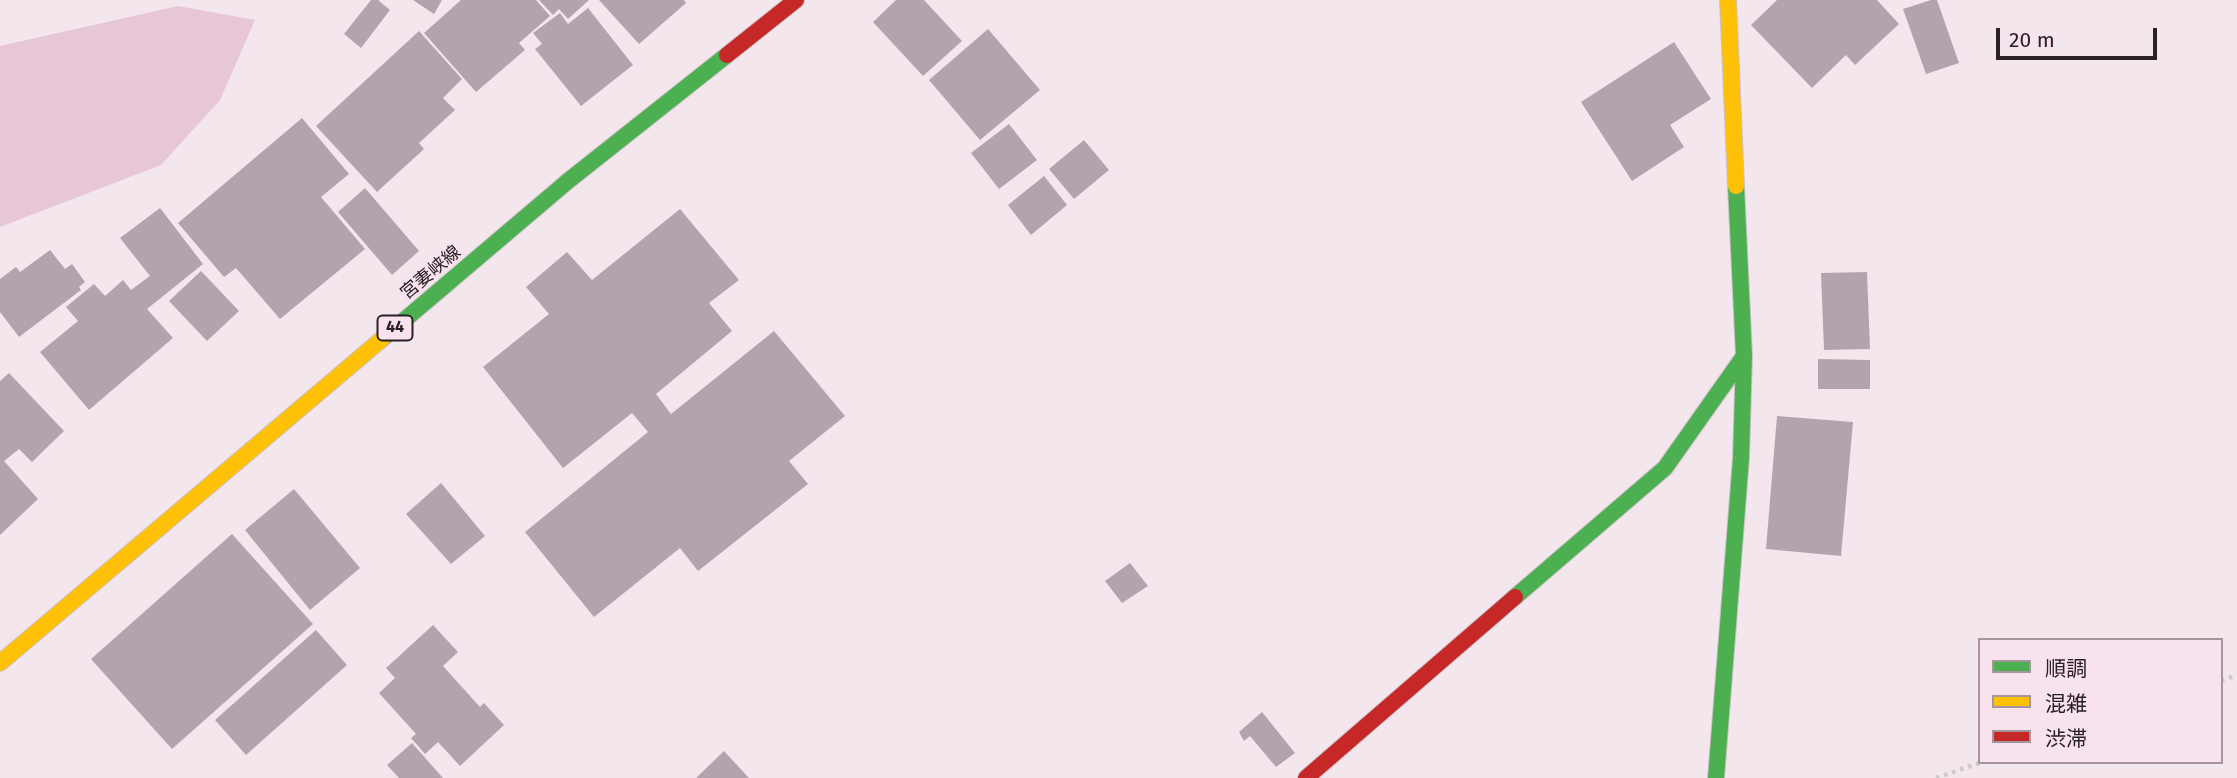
<!DOCTYPE html>
<meta charset="utf-8">
<style>
body{margin:0}
#map{position:relative;width:2237px;height:778px;overflow:hidden;background:#f3e7ed;font-family:"Fira Sans","Noto Sans JP",sans-serif}
canvas{display:block}
.legend{position:absolute;left:1978px;top:638px;width:245px;height:126px;box-sizing:border-box;background:#f8e2ed;border:2px solid #a5959d;margin:0;padding:9px 12px;list-style:none;font-size:21px;color:#292125}
.legend li{display:flex;align-items:center;gap:14px;height:35px}
.legend b{width:35px;border:2px solid #a5959d}
.scale{position:absolute;left:1996px;top:28px;width:161px;height:32px;box-sizing:border-box;border:4px solid #292125;border-top:0;padding-left:9px;font-size:21px;line-height:24px;white-space:nowrap;color:#292125;-webkit-text-stroke:5px #f8e2ed;paint-order:stroke}
</style>
<div id="map">
<canvas width="2237" height="778"></canvas>
<ul class="legend">
<li><b style="height:9px;background:#4caf50"></b>順調</li>
<li><b style="height:9px;background:#ffc107"></b>混雑</li>
<li><b style="height:9px;background:#c62828"></b>渋滞</li>
</ul>
<div class="scale">20 m</div>
</div>
<script>
const ctx = document.querySelector('canvas').getContext('2d');
ctx.lineJoin = 'round';
function paint(path, color) {
  ctx.fillStyle = color;
  ctx.fill(path, 'evenodd');
}
function strokePath(path, color, width, dash) {
  ctx.strokeStyle = color;
  ctx.lineWidth = width;
  ctx.lineCap = dash ? 'butt' : 'round';
  ctx.setLineDash(dash || []);
  ctx.stroke(path);
}
function write(font, color, halo, rows, align = 'center') {
  ctx.font = font + ' "Fira Sans","Noto Sans JP",sans-serif';
  ctx.lineWidth = 5;
  ctx.setLineDash([]);
  ctx.textBaseline = 'middle';
  ctx.strokeStyle = halo;
  ctx.fillStyle = color;
  for (const [text, x, y, turn = 0] of rows) {
    ctx.save();
    ctx.translate(x, y);
    ctx.rotate((+turn || 0) * Math.PI / 180);
    ctx.textAlign = isNaN(turn) ? turn : align;
    if (halo) ctx.strokeText(text, 0, 0);
    ctx.fillText(text, 0, 0);
    ctx.restore();
  }
}
const forest = new Path2D(`
 M178 6 255 20 220 100 161 165 0 227V46Z`);
const building = new Path2D(`
 M371 0H378L390 10 361 48 344 34Z
 M413 0H442L434 14Z
 M461 0H536L550 16 519 43 525 50 476 92 424 33Z
 M539 0H589L568 19 559 9 553 15Z
 M599 0H684L686 3 639 44Z
 M896 0H924L962 41 923 76 873 22Z
 M1777 0H1877L1899 24 1855 65 1846 55 1812 88 1751 25Z
 M1931 0H1937L1959 63 1926 74 1903 9Z
 M588 8 633 65 581 106 535 49 542 44 533 33 560 13 568 24Z
 M988 29 1040 90 980 140 929 80Z
 M419 31 462 79 443 98 455 110 419 143 424 149 377 192 316 126Z
 M1674 42 1711 99 1670 125 1684 147 1632 181 1581 102Z
 M302 118 349 174 321 197 365 249 280 319 236 268 224 277 178 223Z
 M1009 124 1037 160 999 189 971 153Z
 M1084 140 1109 170 1074 199 1049 169Z
 M1044 176 1067 205 1031 235 1008 205Z
 M365 188 419 251 392 275 338 212Z
 M160 208 203 264 147 309 173 338 89 410 40 352 78 321 66 307 94 284 105 296 123 280 131 290 150 276 120 238Z
 M680 209 739 280 709 303 732 331 656 394 671 414 774 331 845 416 789 461 808 484 698 571 680 548 594 617 525 532 648 432 632 413 563 468 483 367 549 314 526 287 567 252 592 280Z
 M50 250 65 269 72 264 85 282 79 287 81 290 19 337 0 312V279L16 267 20 272Z
 M201 271 239 311 207 341 169 301Z
 M1867 272 1870 349 1824 350 1821 273Z
 M1818 359 1870 360V389H1818Z
 M9 373 64 431 32 462 19 449 4 461 38 499 0 535V381Z
 M1777 416 1853 422 1841 556 1766 549Z
 M441 483 485 536 451 564 406 514Z
 M294 489 360 568 310 610 245 530Z
 M232 534 313 624 172 749 91 659Z
 M1130 563 1148 586 1122 603 1105 581Z
 M433 625 458 652 443 666 480 707 484 703 504 725 460 766 438 742 425 754 411 738 416 734 379 693 395 678 386 668Z
 M316 630 347 665 246 755 215 720Z
 M1262 712 1295 753 1276 767 1250 736 1244 741 1239 732Z
 M412 743 443 778H399L387 765Z
 M724 751 749 778H696Z`);
const path = new Path2D(`
 M2221 681 2237 675
 M1936 778 1982 762`);
const fast = new Path2D(`
 M382 339 568 181 727 55
 M1515 597 1665 468 1744 356
 M1716 778 1741 458 1744 356 1736 186`);
const slow = new Path2D(`
 M1728 0 1736 186
 M0 663 382 339`);
const jam = new Path2D(`
 M727 55 796 0
 M1306 778 1515 597`);
const shields = [
 [395,328,35]
];
const shieldNames = [
 ["44",395,328]
];
const streetNames = [
 ["宮妻峡線",431,273,-40]
];
paint(forest, '#e7c6d7');
paint(building, '#b2a4ac');
strokePath(fast, '#cbc2c7', 18);
strokePath(slow, '#cbc2c7', 18);
strokePath(jam, '#cbc2c7', 18);
strokePath(path, '#cdc8cc', 4.5, [3.5, 5]);
strokePath(fast, '#4caf50', 16);
strokePath(slow, '#ffc107', 16);
strokePath(jam, '#c62828', 16);
for (const [x, y, w] of shields) {
  const box = new Path2D();
  box.roundRect(x - w / 2, y - 12.5, w, 25, 5);
  ctx.fillStyle = '#f8e2ed';
  ctx.fill(box);
  strokePath(box, '#292125', 2);
}
write('bold 16px', '#292125', null, shieldNames);
write('18px', '#292125', '#f8e2ed', streetNames);
</script>
